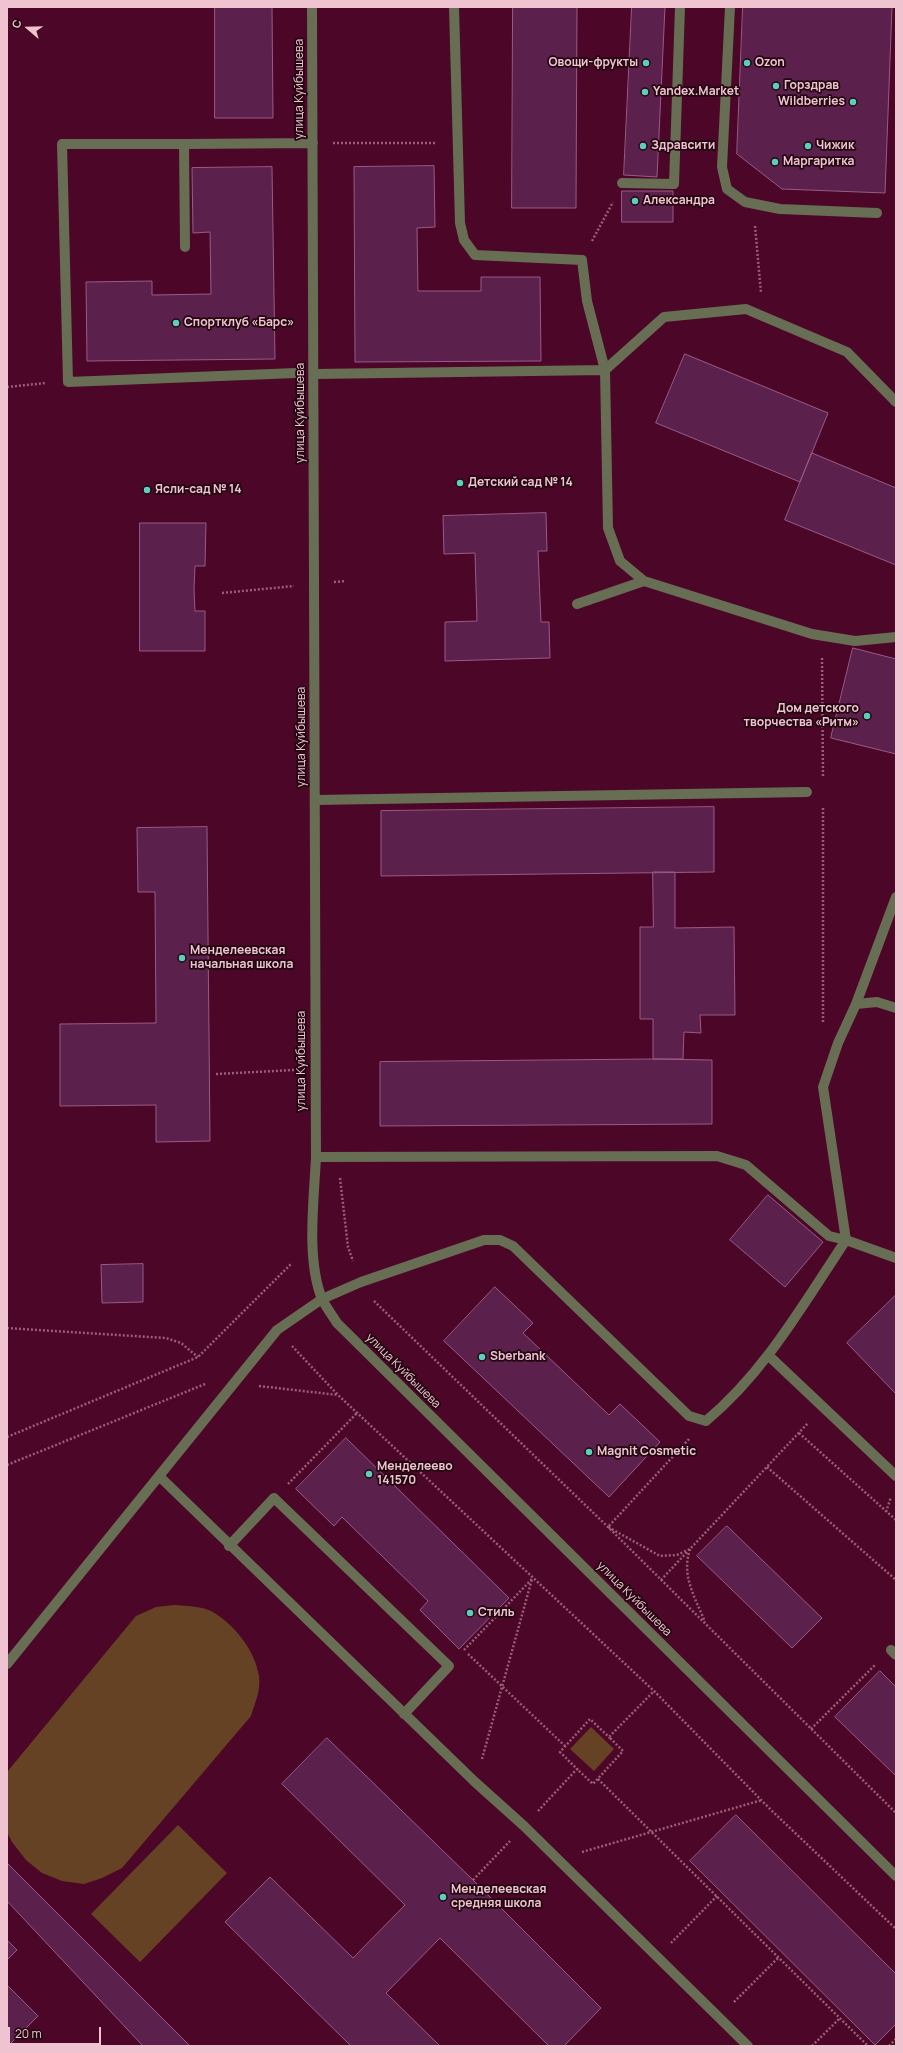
<!DOCTYPE html>
<meta charset="utf-8">
<style>
body{margin:0}
#map{position:relative;width:903px;height:2053px;overflow:hidden;background:#4c0627;font-family:Manrope,sans-serif}
canvas{display:block}
.frame{position:absolute;inset:0;border:8px solid #efc4d0;pointer-events:none}
.north{position:absolute;left:8px;top:8px;width:40px;height:40px;-webkit-text-stroke:3px #220610;paint-order:stroke;rotate:290deg;font-size:11px;font-weight:700;line-height:16px;text-align:center;color:#efc4d0}
.north::after{content:'';display:block;margin:auto;width:14px;height:18px;background:#efc4d0;clip-path:polygon(50% 0,100% 100%,50% 72%,0 100%)}
.scale{position:absolute;left:8px;top:2027px;width:93px;height:18px;box-sizing:border-box;border:2px solid #efc4d0;border-top:0;padding-left:5px;font-size:12px;line-height:14px;white-space:nowrap;color:#efc4d0;-webkit-text-stroke:3px #220610;paint-order:stroke}
</style>
<div id="map">
<canvas width="903" height="2053"></canvas>
<div class="frame"></div>
<div class="north">С</div>
<div class="scale">20 m</div>
</div>
<script>
const ctx = document.querySelector('canvas').getContext('2d');
ctx.lineJoin = 'round';
function paint(path, color) {
  ctx.fillStyle = color;
  ctx.fill(path, 'evenodd');
}
function strokePath(path, color, width, dash) {
  ctx.strokeStyle = color;
  ctx.lineWidth = width;
  ctx.lineCap = dash ? 'butt' : 'round';
  ctx.setLineDash(dash || []);
  ctx.stroke(path);
}
function write(font, color, halo, rows, align = 'center') {
  ctx.font = font + ' Manrope,sans-serif';
  ctx.lineWidth = 3.5;
  ctx.setLineDash([]);
  ctx.textBaseline = 'middle';
  ctx.strokeStyle = halo;
  ctx.fillStyle = color;
  for (const [text, x, y, turn = 0] of rows) {
    ctx.save();
    ctx.translate(x, y);
    ctx.rotate((+turn || 0) * Math.PI / 180);
    ctx.textAlign = isNaN(turn) ? turn : align;
    if (halo) ctx.strokeText(text, 0, 0);
    ctx.fillText(text, 0, 0);
    ctx.restore();
  }
}
const green = new Path2D(`
 M174 1605C186 1606 200 1606 211 1611 234 1624 255 1650 259 1676 261 1690 255 1703 251 1716L122 1868 102 1878 84 1884 62 1881 42 1873 26 1860 12 1842 7 1832V1772L136 1616 156 1607Z
 M591 1727 614 1749 594 1771 570 1749Z
 M178 1825 227 1873 140 1962 91 1914Z`);
const building = new Path2D(`
 M215 7H272L273 118H215Z
 M513 7H577L576 208H512Z
 M632 7H665L657 177 624 175Z
 M743 7H892L885 193 782 189 737 154Z
 M434 166 435 227 417 228 418 291H481V277H540L541 361 355 362 354 167Z
 M272 167 275 359 87 361 86 282 152 281V295L211 294 210 232 193 233 192 168Z
 M622 191H673V222H622Z
 M685 354 828 413 800 482 656 423Z
 M812 453 896 488V565L785 520Z
 M546 513 547 551H538L541 622H549L550 658 445 661V622L477 621 475 553 444 554 443 516Z
 M140 523H206L205 566H195L194 589 195 611H205V651H140Z
 M853 648 896 659V754L831 738Z
 M714 807V872L381 876V811Z
 M207 827 210 1141 156 1142V1105L60 1106V1024L156 1023 155 892H138L137 828Z
 M653 872H675V928L734 927 735 1015H700L701 1033 684 1032 683 1059H653V1019H640V927H653Z
 M653 1059 712 1060V1124L380 1126V1062Z
 M768 1195 823 1242 785 1287 730 1240Z
 M143 1264V1302L102 1303 101 1265Z
 M495 1287 533 1323 523 1333 609 1415 620 1404 660 1442 609 1497 444 1341Z
 M896 1295V1394L847 1343Z
 M346 1438 509 1598 459 1649 420 1610 428 1601 342 1517 334 1526 296 1489Z
 M727 1526 822 1618 792 1648 697 1556Z
 M880 1671 896 1687V1776L835 1717Z
 M327 1738 473 1880 601 2008 564 2046H549L440 1938 386 1993 440 2046H351L225 1922 270 1877 353 1958 405 1905 282 1784Z
 M736 1815 896 1974V2024L875 2045 690 1861Z
 M7 1863 190 2046H143L7 1901Z
 M7 1940 17 1950 7 1960Z
 M7 1985 38 2016 8 2046H7Z`);
const path = new Path2D(`
 M333 143H436
 M755 226 761 293
 M592 241 613 202
 M7 387 46 383
 M334 582 346 581
 M222 593 294 586
 M822 658 823 777
 M823 808V1023
 M216 1074 294 1070
 M340 1178 348 1247 353 1261
 M374 1301 608 1527 896 1813
 M7 1328 166 1338 181 1343 198 1357
 M292 1346 338 1395 654 1691 769 1808 896 1929
 M259 1386 338 1395
 M799 1433 896 1520
 M7 1437 198 1357 291 1264
 M689 1439 608 1527 660 1556 677 1555 690 1549 808 1423
 M7 1465 205 1384
 M767 1467 896 1580
 M288 1484 358 1412
 M886 1512 891 1497
 M690 1549C681 1576 695 1597 705 1622
 M661 1580 688 1551
 M464 1650 532 1579
 M468 1654 565 1746
 M811 1729 876 1664
 M482 1759 532 1579
 M578 1770 560 1752 590 1719 610 1738
 M598 1779 868 2046
 M538 1811 577 1769 593 1784 623 1751 609 1737 654 1691
 M582 1852 762 1800
 M473 1880 510 1841
 M671 1943 717 1896
 M734 2002 779 1957
 M812 2046 840 2018
 M889 2046 896 2039`);
const minor = new Path2D(`
 M312 7 316 1157C314 1200 306 1259 322 1299 326 1307 332 1315 337 1323L896 1876
 M730 7 722 167 727 189 745 202 780 209 877 213
 M184 144H62L68 382 296 373
 M622 183 674 184 680 7
 M185 247 184 144 313 143
 M314 374 605 370 587 301 582 260 475 255 464 240 460 223 454 7
 M896 402 847 352 746 309 664 317 605 370 608 528 620 561 644 581 812 634 855 641 896 637
 M577 604 644 581
 M315 800 807 792
 M856 1004 896 897
 M316 1157 717 1156 746 1165 829 1236 846 1240 823 1087 838 1043 856 1004 877 1002 896 1008
 M768 1355 896 1476
 M159 1476 475 1782 524 1826 748 2046
 M229 1546 274 1498 449 1666 404 1714
 M891 1650 896 1655
 M7 1664 277 1330 322 1299 361 1282 484 1240H500L513 1246 689 1416 706 1421C765 1372 804 1303 846 1240L896 1258`);
const markers = [
 [646,63,4,"#5dceb9"],
 [747,63,4,"#5dceb9"],
 [776,86,4,"#5dceb9"],
 [645,92,4,"#5dceb9"],
 [853,102,4,"#5dceb9"],
 [643,146,4,"#5dceb9"],
 [808,146,4,"#5dceb9"],
 [775,162,4,"#5dceb9"],
 [635,201,4,"#5dceb9"],
 [176,323,4,"#5dceb9"],
 [460,483,4,"#5dceb9"],
 [147,490,4,"#5dceb9"],
 [867,716,4,"#5dceb9"],
 [182,958,4,"#5dceb9"],
 [482,1357,4,"#5dceb9"],
 [589,1452,4,"#5dceb9"],
 [369,1474,4,"#5dceb9"],
 [470,1613,4,"#5dceb9"],
 [443,1897,4,"#5dceb9"]
];
const poiNames = [
 ["Овощи-фрукты",638,63,"right"],
 ["Ozon",755,63],
 ["Горздрав",784,86],
 ["Yandex.Market",653,92],
 ["Wildberries",845,102,"right"],
 ["Здравсити",651,146],
 ["Чижик",816,146],
 ["Маргаритка",783,162],
 ["Александра",643,201],
 ["Спортклуб «Барс»",184,323],
 ["Детский сад № 14",468,483],
 ["Ясли-сад № 14",155,490],
 ["Дом детского",859,709,"right"],
 ["творчества «Ритм»",859,723,"right"],
 ["Менделеевская",190,951],
 ["начальная школа",190,965],
 ["Sberbank",490,1357],
 ["Magnit Cosmetic",597,1452],
 ["Менделеево",377,1467],
 ["141570",377,1481],
 ["Стиль",478,1613],
 ["Менделеевская",451,1890],
 ["средняя школа",451,1904]
];
const streetNames = [
 ["улица Куйбышева",300,89,-90],
 ["улица Куйбышева",301,413,-90],
 ["улица Куйбышева",302,737,-90],
 ["улица Куйбышева",302,1061,-90],
 ["улица Куйбышева",403,1371,45],
 ["улица Куйбышева",634,1599,45]
];
paint(green, '#664224');
paint(building, '#5b214c');
strokePath(building, '#9a5a87', 1);
strokePath(path, '#995f76', 2.5, [2, 2]);
strokePath(minor, '#676e54', 10);
for (const [x, y, r, color] of markers) {
  const dot = new Path2D();
  dot.arc(x, y, r, 0, 2 * Math.PI);
  ctx.fillStyle = color;
  ctx.fill(dot);
  strokePath(dot, '#220610', 1.5);
}
write('bold 12px', '#efc4d0', '#220610', poiNames, 'left');
write('12px', '#efc4d0', '#220610', streetNames);
</script>
